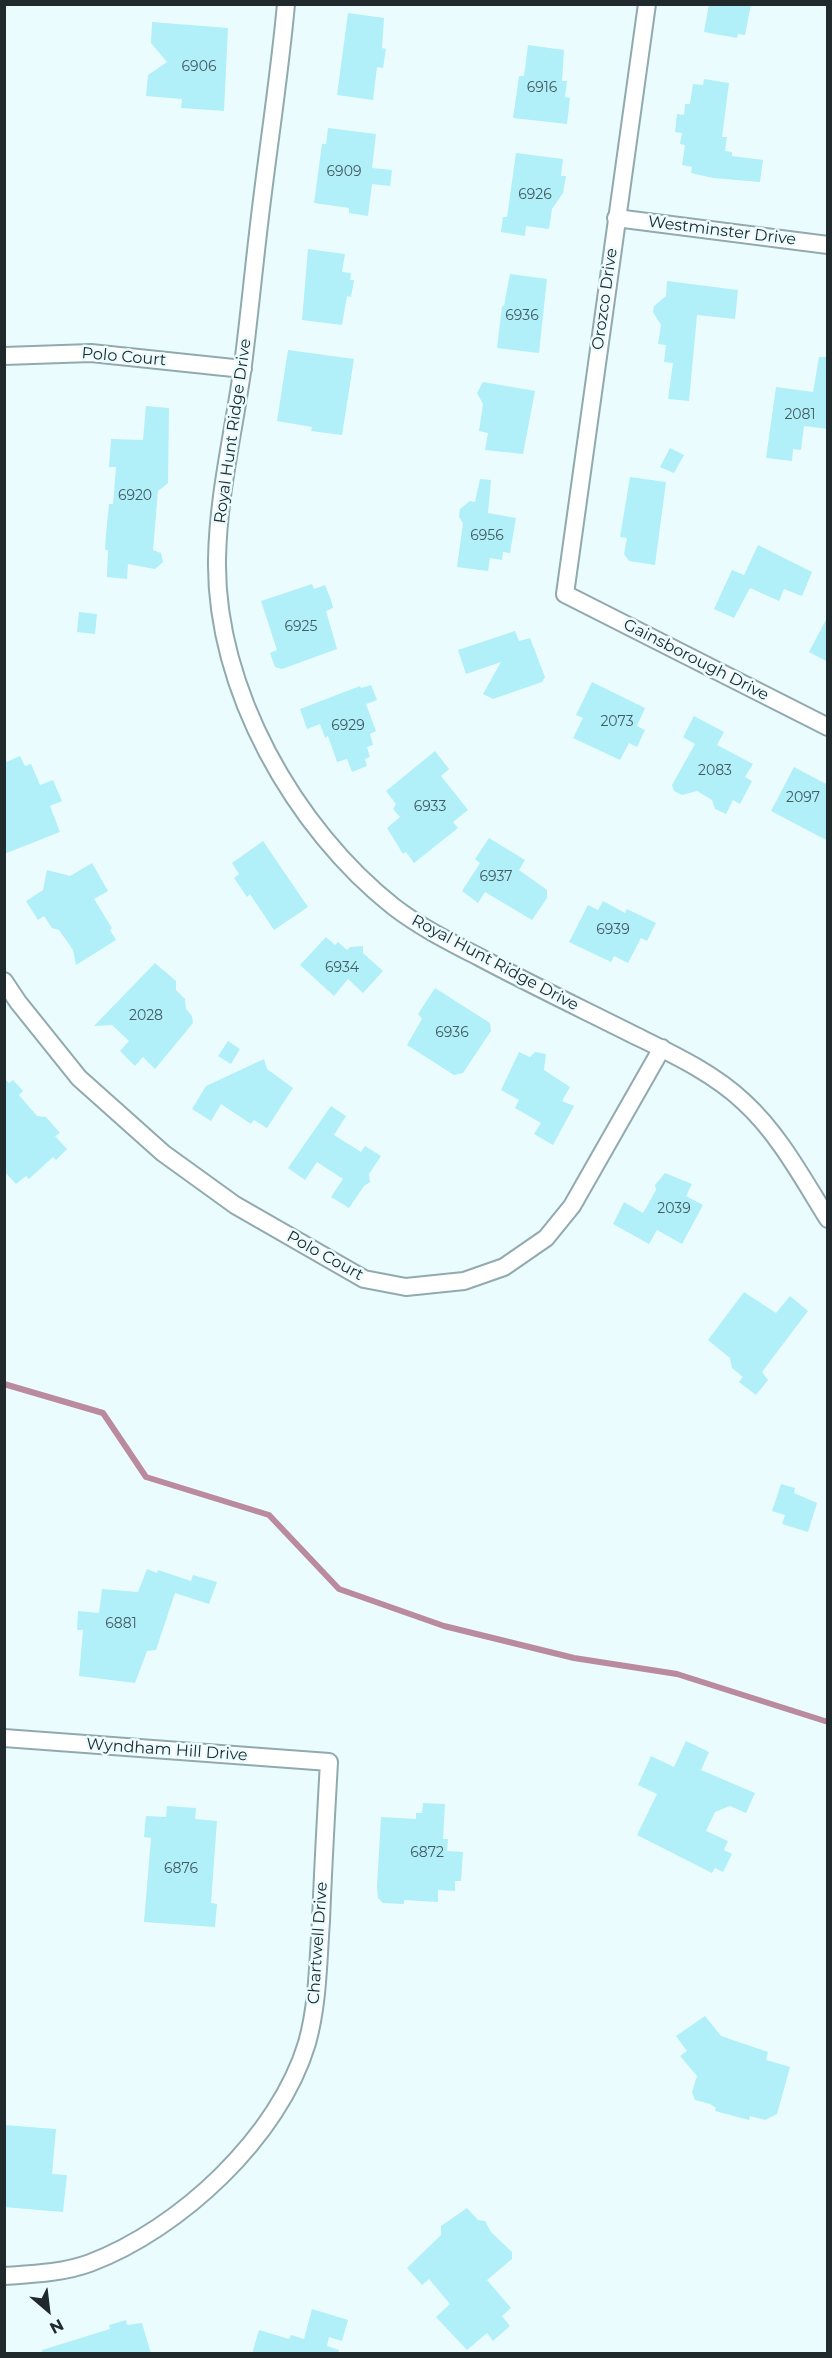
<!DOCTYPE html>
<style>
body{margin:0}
#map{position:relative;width:832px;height:2358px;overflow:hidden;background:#ebfcff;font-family:Montserrat,sans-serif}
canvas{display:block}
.frame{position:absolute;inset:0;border:6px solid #202a2c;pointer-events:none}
.north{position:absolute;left:18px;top:2280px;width:60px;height:60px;-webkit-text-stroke:4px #ebfcff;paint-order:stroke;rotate:152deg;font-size:16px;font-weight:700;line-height:24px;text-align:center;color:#202a2c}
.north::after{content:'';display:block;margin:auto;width:21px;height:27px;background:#202a2c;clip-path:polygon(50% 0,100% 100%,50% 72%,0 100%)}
</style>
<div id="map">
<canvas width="832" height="2358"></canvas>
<div class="frame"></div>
<div class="north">N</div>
</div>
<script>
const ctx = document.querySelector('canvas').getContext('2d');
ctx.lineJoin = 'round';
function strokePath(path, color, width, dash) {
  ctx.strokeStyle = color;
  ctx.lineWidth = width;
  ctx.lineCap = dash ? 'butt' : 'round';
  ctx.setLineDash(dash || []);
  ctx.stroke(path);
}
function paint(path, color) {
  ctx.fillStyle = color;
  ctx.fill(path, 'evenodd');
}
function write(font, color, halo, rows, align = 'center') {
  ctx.font = font + ' Montserrat,sans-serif';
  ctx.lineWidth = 5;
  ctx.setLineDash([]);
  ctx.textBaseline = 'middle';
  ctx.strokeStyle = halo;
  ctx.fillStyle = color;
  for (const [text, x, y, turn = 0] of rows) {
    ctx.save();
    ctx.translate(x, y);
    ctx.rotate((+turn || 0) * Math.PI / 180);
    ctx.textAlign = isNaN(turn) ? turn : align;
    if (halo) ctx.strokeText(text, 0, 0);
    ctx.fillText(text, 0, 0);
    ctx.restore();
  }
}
const stream = new Path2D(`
 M4 1384 103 1413 146 1477 269 1515 339 1589 444 1626 574 1658 677 1674 828 1722`);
const building = new Path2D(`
 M709 4H751L745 35 738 34 737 38 704 32Z
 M348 13 384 18 382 48 386 49 383 68 377 67 373 100 337 95Z
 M152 22 228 28 224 111 181 108 182 99 146 96 148 75 167 62 151 43Z
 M528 45 564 50 562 81H567L565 97 570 98 567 124 513 118 519 76H524Z
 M704 79 729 83 722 137H727L725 151 732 152V156L763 160 760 182 713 178 691 173 692 167 682 165 685 145 680 144 682 133 675 132 677 114 684 115 685 104H690L693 84 703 85Z
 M328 128 376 134 372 168 392 170 390 186 372 184 368 216 349 213V208L314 203 322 144H326Z
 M516 153 563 159 561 176H566L563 193 552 209 549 229 526 226 525 236 501 232 503 217H507Z
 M308 249 345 254 342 272 351 273 350 280H354L351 297 347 296 342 325 302 320Z
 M510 274 547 279 539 353 497 348 502 306H504Z
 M667 281 738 290 735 319 697 315 689 401 668 399 673 363 664 362 666 345 658 344 661 325 653 312 654 306 666 296Z
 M288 350 354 359 342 435 311 431 312 427 277 421Z
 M819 357H828V429L804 426 801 450 793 449 792 461 766 458 776 387 813 392Z
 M483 382 535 391 523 454 485 450 488 433 479 431 483 404 477 393Z
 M146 406 169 408 168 483 158 491 153 550 161 553 163 562 155 569 128 564 127 579 107 577 108 550H105L106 534 109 504H113L116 467H109L111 439 143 440Z
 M670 448 684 455 674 473 660 467Z
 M630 477 666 482 655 565 629 561 624 554 627 538 620 537Z
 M480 479 491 480 488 513 516 518 510 553 503 552 502 560 490 558 488 571 457 567 463 523 459 517 460 509 470 501 475 502Z
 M758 545 812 572 802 596 784 589 779 601 750 588 734 618 714 609 732 570 744 575Z
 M312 584 314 589 325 585 331 600 333 608 326 611 337 649 282 669 275 667 270 653 277 650 261 601Z
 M79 612 97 614 95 634 77 632Z
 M828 616V662L809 652Z
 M515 631 519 641 530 638 545 677 542 682 493 699 483 694 501 662 466 674 458 650Z
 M592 682 645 708 637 726 645 730 637 747 629 743 620 760 573 738 583 718 576 715Z
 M371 685 377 700 366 704 376 731 370 734 373 745 367 747 370 757 365 759 367 766 352 772 347 759 337 762 328 736 325 738 320 724 307 729 300 709 360 686 361 688Z
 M694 716 724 732 717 745 753 764 745 777 752 781 740 804 733 800 726 814 715 809 712 800 697 791 682 795 674 791 672 785 695 744 683 737Z
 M435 751 449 769 441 776 468 810 453 822 458 828 414 863 406 852 403 854 387 828 400 817 393 809 396 804 386 791Z
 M20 756 25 766 31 764 40 785 53 780 62 801 50 806 60 832 4 854V763Z
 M794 767 828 785V841L771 811Z
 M489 838 525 860 519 870 547 890V898L532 920 485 892 478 903 462 891 480 863 475 859Z
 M263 841 308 907 274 930 250 894 247 897 234 878 239 874 232 863Z
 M92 863 108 891 94 899 112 928 110 930 116 940 76 965 73 950 59 930 52 928 44 916 38 920 26 901 43 890 47 870 70 876Z
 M603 901 625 913 627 909 656 923 647 941 641 938 628 963 614 956 611 962 569 942 588 905 598 910Z
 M326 937 335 945 338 942 347 950 350 947 363 946V953L383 971 363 993 348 979 334 996 300 965Z
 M155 963 176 981V990L185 999 186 1009 192 1016 193 1023 155 1069 143 1057 135 1066 120 1051 129 1041 112 1025 94 1026Z
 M435 988 490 1023 491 1031 463 1073 454 1075 407 1045 422 1019 418 1014Z
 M228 1041 240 1049 231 1064 218 1056Z
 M519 1052 530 1057 535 1052 546 1054 544 1070 570 1087 562 1101 574 1106 553 1145 534 1134 541 1123 515 1108 519 1100 501 1090Z
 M264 1059 267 1069 293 1088 267 1128 254 1120 251 1124 221 1104 211 1121 192 1109 206 1086Z
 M4 1078 9 1083 13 1080 23 1091 19 1095 37 1116 46 1117 60 1133 55 1136 67 1149 56 1160 53 1157 29 1179 26 1176 16 1184 4 1171Z
 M331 1106 346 1116 334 1135 361 1152 365 1146 381 1156 369 1174 370 1182 364 1186 349 1208 331 1197 343 1179 317 1162 305 1180 288 1168Z
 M665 1173 692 1184 686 1196 703 1205 682 1244 657 1230 649 1244 613 1224 624 1202 643 1213 656 1190 655 1185Z
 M744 1292 776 1313 790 1296 808 1311 762 1372 768 1380 756 1395 739 1382 743 1377 732 1368 730 1358 708 1340Z
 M781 1484 795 1488 794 1493 817 1503 808 1532 782 1524 785 1515 772 1511Z
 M147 1569 157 1573 158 1570 191 1581 193 1575 217 1582 209 1604 175 1593 156 1650 147 1651 135 1683 79 1676 83 1630H77L78 1611 99 1613 102 1589 138 1592Z
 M686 1741 709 1752 701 1770 755 1793 746 1813 730 1806 715 1812 706 1831 728 1841 724 1850 732 1854 723 1872 715 1868 712 1873 637 1835 657 1794 638 1785 651 1756 674 1767Z
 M423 1803 445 1804 443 1839H448L447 1851 463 1852 461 1881H455V1891L438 1890V1902L404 1900V1904L383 1903 378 1898 377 1887 381 1817 416 1819V1813H422Z
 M167 1806 196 1808 195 1819 217 1821 211 1903 217 1904 215 1927 144 1922 151 1838 144 1837 146 1816 166 1817Z
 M705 2016 721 2036 768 2052 766 2060 790 2067 777 2114 765 2120 750 2116 749 2120 715 2111 716 2108 710 2104 695 2100 692 2092 697 2076 680 2056 687 2051 676 2036Z
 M4 2125 56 2129 52 2174 67 2175 63 2212 4 2207Z
 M467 2208 478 2220 485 2221 491 2232 512 2252V2259L487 2280 511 2308 502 2316 510 2326 493 2341 487 2333 467 2350 436 2317 450 2304 429 2279 422 2285 407 2268 441 2235V2226Z
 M312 2309 348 2320 342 2341 329 2337 327 2346 339 2350 338 2354H252L259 2330 289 2339 291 2335 304 2339Z
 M126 2320 127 2325 142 2323 151 2354H42V2350L110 2329 109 2325Z`);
const minor = new Path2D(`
 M286 4C280 70 270 135 262 200 255 255 250 310 243 365 234 431 218 494 217 560 215 689 295 829 394 907 420 927 450 942 479 957 528 983 578 1007 628 1032 668 1052 711 1071 744 1102 779 1134 803 1179 828 1219
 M647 4 565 594 828 727
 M616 218 828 245
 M4 356 91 353 243 369
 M4 981 18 1002 79 1078 163 1153 235 1205 364 1279 406 1287 464 1281 504 1267 546 1238 572 1206 662 1048
 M4 1738 329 1762C326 1815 323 1868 321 1921 318 1962 318 2004 307 2043 279 2137 180 2229 90 2263 63 2273 33 2274 4 2276`);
const numberNames = [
 ["6906",199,67],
 ["6916",542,88],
 ["6909",344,172],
 ["6926",535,195],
 ["6936",522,316],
 ["2081",800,415],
 ["6920",135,496],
 ["6956",487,536],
 ["6925",301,627],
 ["2073",617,722],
 ["6929",348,726],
 ["2083",715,771],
 ["2097",803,798],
 ["6933",430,807],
 ["6937",496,877],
 ["6939",613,930],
 ["6934",342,968],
 ["2028",146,1016],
 ["6936",452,1033],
 ["2039",674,1209],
 ["6881",121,1624],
 ["6872",427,1853],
 ["6876",181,1869]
];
const streetNames = [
 ["Westminster Drive",722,231,7],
 ["Orozco Drive",605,299,-82],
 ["Polo Court",124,357,5],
 ["Royal Hunt Ridge Drive",233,431,-82],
 ["Gainsborough Drive",696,660,27],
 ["Royal Hunt Ridge Drive",495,963,28],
 ["Polo Court",325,1256,29],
 ["Wyndham Hill Drive",167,1750,4],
 ["Chartwell Drive",318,1943,-86]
];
strokePath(stream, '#ba8a9e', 6);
paint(building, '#b1eff9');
strokePath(minor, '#90aaae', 20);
strokePath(minor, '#fff', 16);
write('14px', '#445b5f', null, numberNames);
write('16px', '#202a2c', '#ebfcff', streetNames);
</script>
